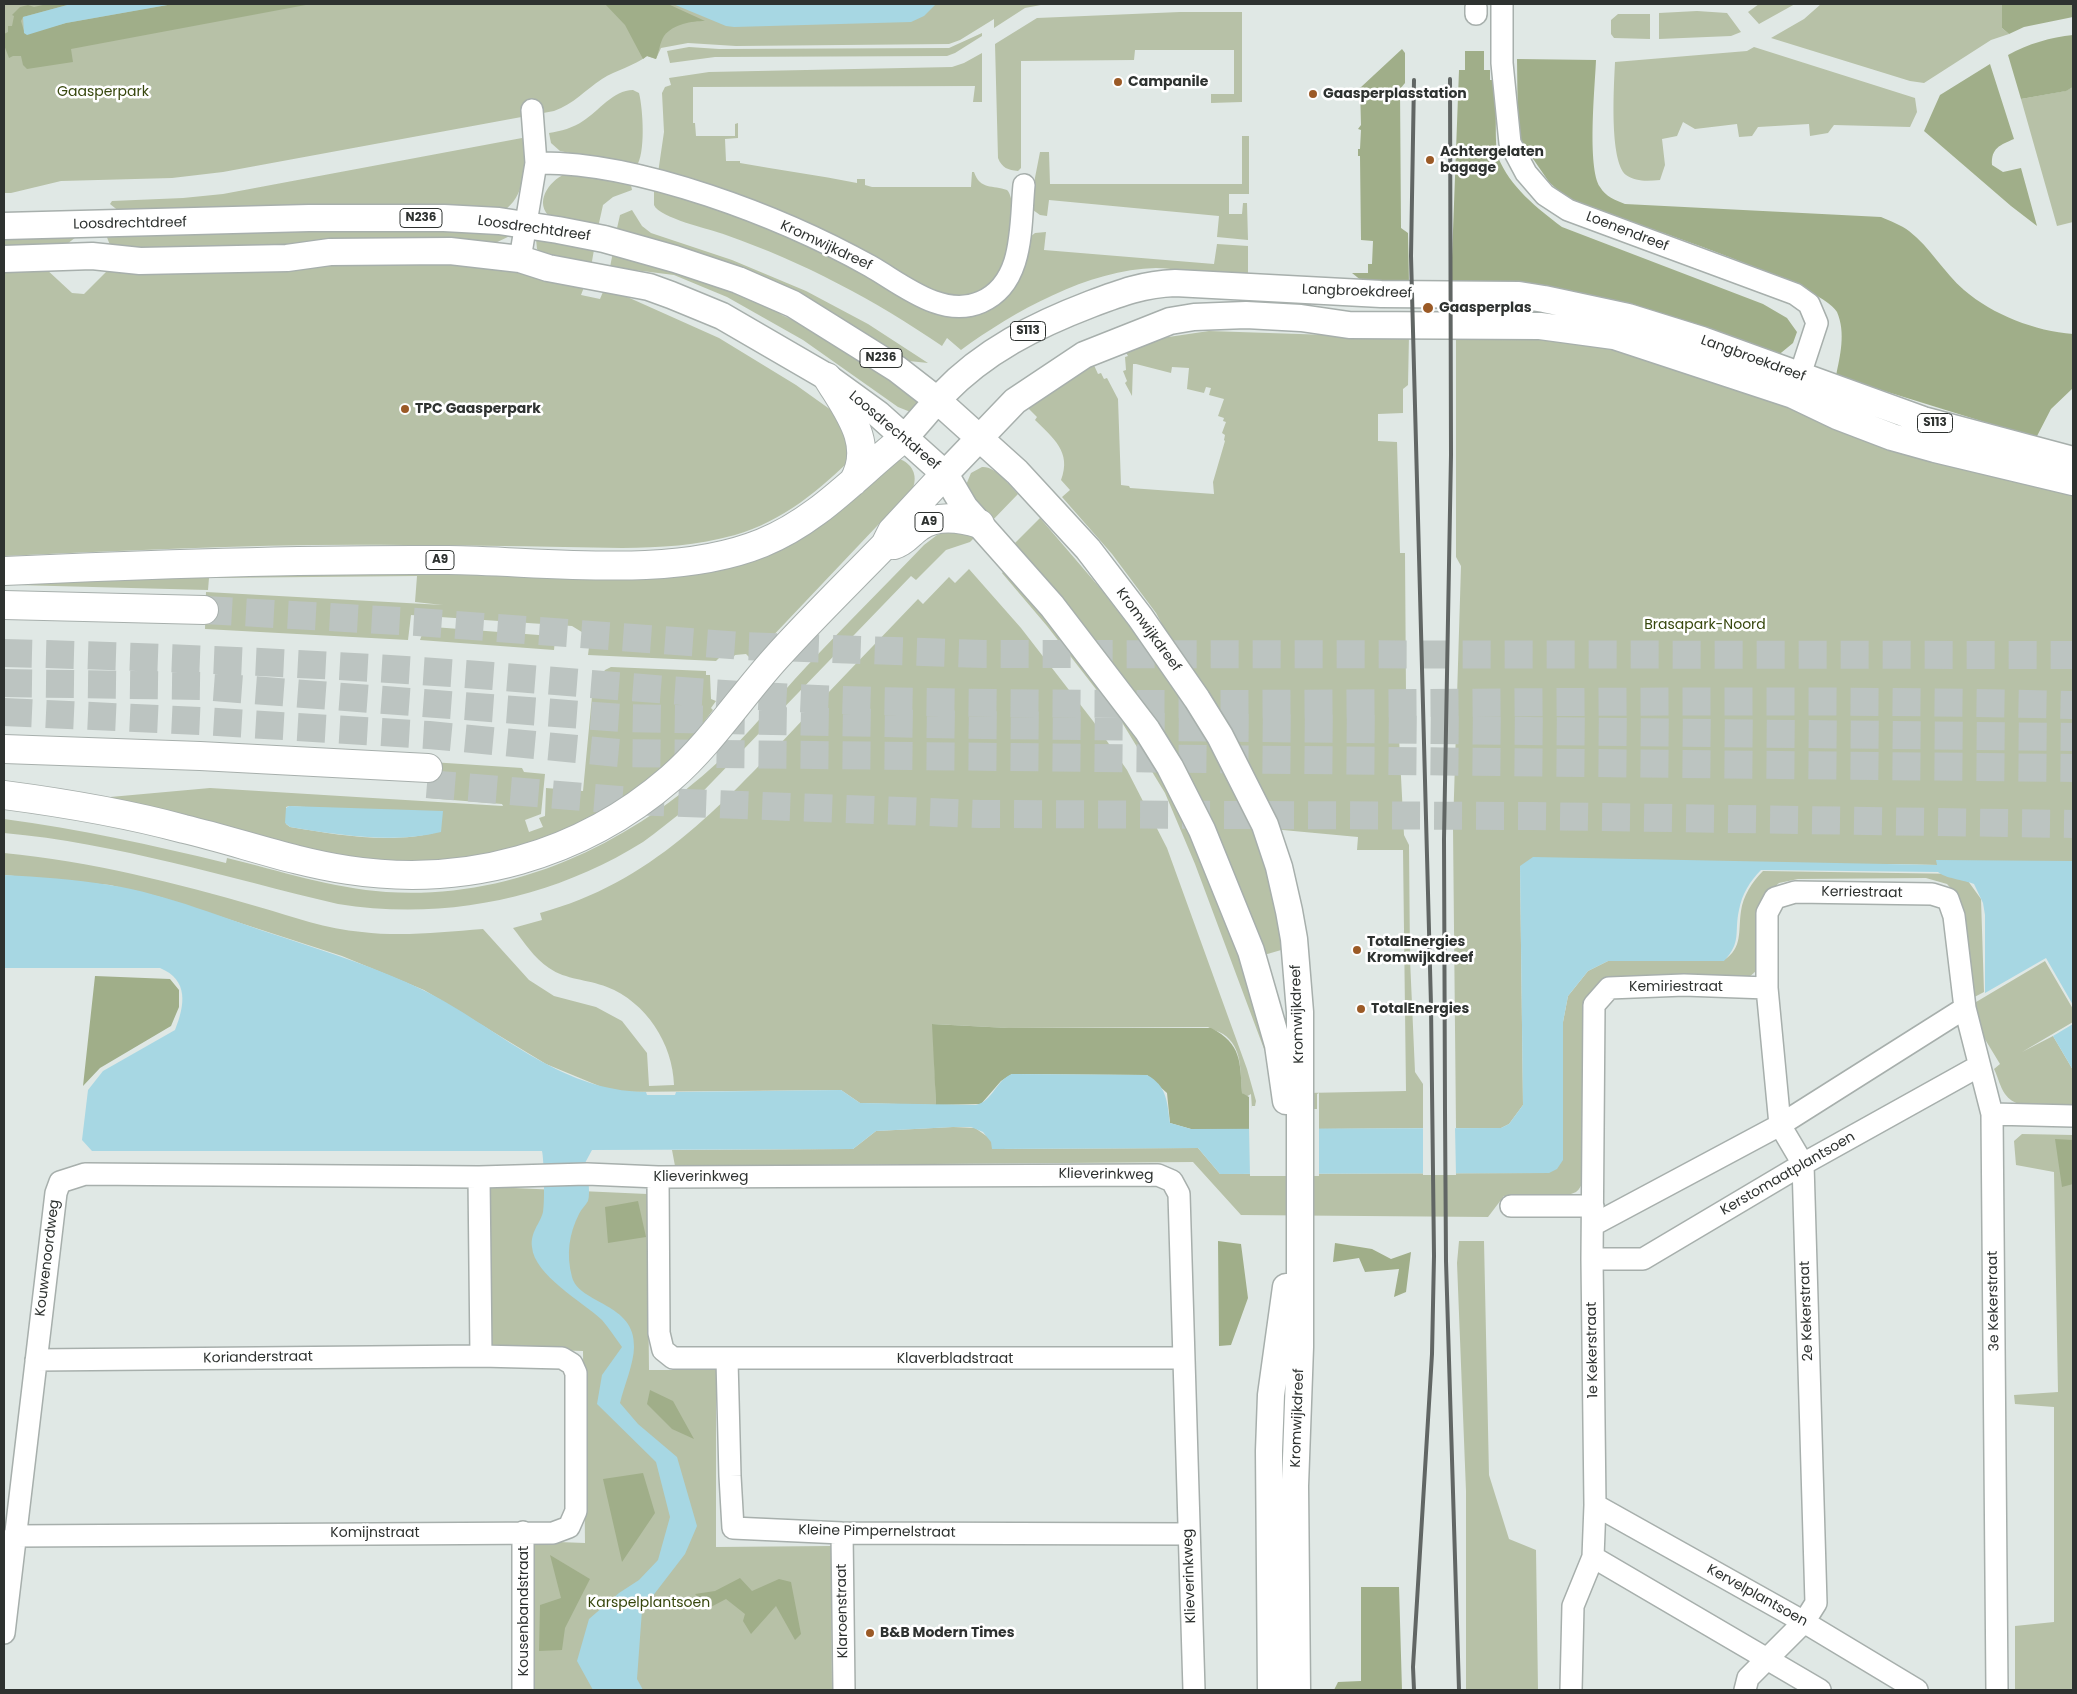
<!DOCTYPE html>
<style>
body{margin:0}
#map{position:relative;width:2077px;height:1694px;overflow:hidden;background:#e0e8e5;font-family:Poppins,sans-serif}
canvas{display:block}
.frame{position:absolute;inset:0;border:5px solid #2e3230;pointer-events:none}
</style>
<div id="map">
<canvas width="2077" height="1694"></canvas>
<div class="frame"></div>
</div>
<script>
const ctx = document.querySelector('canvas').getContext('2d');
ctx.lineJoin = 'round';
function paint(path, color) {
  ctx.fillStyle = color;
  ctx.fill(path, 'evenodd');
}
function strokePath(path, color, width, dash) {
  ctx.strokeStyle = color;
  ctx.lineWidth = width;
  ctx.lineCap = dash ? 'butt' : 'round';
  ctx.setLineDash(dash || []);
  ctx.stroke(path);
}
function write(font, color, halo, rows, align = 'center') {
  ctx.font = font + ' Poppins,sans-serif';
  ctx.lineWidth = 5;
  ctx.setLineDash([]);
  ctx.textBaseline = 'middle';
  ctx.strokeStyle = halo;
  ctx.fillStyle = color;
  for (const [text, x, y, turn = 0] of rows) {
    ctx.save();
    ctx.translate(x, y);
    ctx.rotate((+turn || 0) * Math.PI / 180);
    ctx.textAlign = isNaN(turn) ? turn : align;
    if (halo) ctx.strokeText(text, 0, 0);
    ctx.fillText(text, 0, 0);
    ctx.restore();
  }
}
const green = new Path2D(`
 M4 4H1046L1025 8 994 28V19L960 40 949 44 736 46 688 43 661 48 656 59 647 56C634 66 616 70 602 79 585 90 574 104 554 111L223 172 172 178 61 181 11 193H4Z
 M1759 4H1795L1759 24 1748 12Z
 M1821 4H2002V28L2009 34 1991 40 1924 83 1910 81 1771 38 1804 19Z
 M1697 11 1727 13 1741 32 1731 36 1659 39V13Z
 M1180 12H1242V102L1211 103V94H1234V50H1135L1134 60 1021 61V168L1018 171C1008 170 1002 168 998 158L995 44 1037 18Z
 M1618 14H1650V39L1614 38 1611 34V20Z
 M982 33V36L955 53 947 56 715 57 670 63 667 51 689 47 719 49 949 48Z
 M1754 47 1915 98 1917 112 1910 127 1834 125 1828 133 1810 136 1809 124 1758 127 1752 136 1739 137 1737 124 1695 129 1683 122 1677 136 1662 139 1665 165 1660 180C1648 181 1636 182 1626 175 1609 161 1614 85 1615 62L1747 51Z
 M982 53V102H973L975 86 693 87V123H695L696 136H735V124L738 123V138L725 139 726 161H740V163C779 170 818 175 857 183V179H865V185L872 187H971L972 172H974C980 190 993 185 1007 190 1020 203 1007 269 993 282 980 295 964 297 946 297L658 173 664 132 662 93 665 87 671 85 669 78 709 72 952 67 964 63Z
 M2073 87V222L2057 226 2021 99 2065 91Z
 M633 90 639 93C643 109 646 154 636 167L560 151 551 143 549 133C561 131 573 128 583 121 599 111 613 90 633 90Z
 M1242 136H1249V194H1229V214H1242L1243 203H1247L1248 240 1217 237 1219 216 1049 200 1047 216 1040 215 1033 210 1032 193 1040 152H1049L1050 184H1242Z
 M522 138 524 139C526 165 526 197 502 212H120L110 204 112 201 183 198 223 194Z
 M565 174 586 175 627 184 631 185 632 190 613 197 603 205 597 232C586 229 559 224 551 218 533 203 549 181 565 174Z
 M654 191C713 206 773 228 828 255 865 273 924 317 962 317L1030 237 1035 233 1046 232 1044 250 1214 264 1217 244 1248 246V277C1236 277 1225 277 1213 276 1194 274 1176 268 1156 268 1089 269 1013 312 961 350L947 338 942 346C875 300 803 262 726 235 710 229 659 218 654 205Z
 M632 210 642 226 651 233 732 260 806 291 868 324 928 363 909 361 615 237 620 215Z
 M403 224 512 235 493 244 140 256 110 245 106 235Z
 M4 231 80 234 67 244 4 248Z
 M536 239 595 244 591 267 542 255 537 249Z
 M614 247 741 289 782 315 809 328 871 364 920 401 913 413 898 407 803 340 727 297 674 275 610 267Z
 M383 262 464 264 586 282 581 295 600 299 605 287 719 338 796 385 838 415 855 455C820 490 783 521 735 535 678 551 623 548 564 547 511 546 458 545 405 545 271 543 138 550 4 556V269L45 268 72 293 84 294 111 267Z
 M1209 331 1359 336 1409 335 1408 385 1403 389V413L1378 414V441L1397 442 1400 553H1405L1406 695 1405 721 1399 738 1404 835 1409 845 1410 959 1415 1072 1423 1084V1128L1319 1129V1093L1317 1094V1109H1305L1306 1093 1406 1091 1403 850H1357L1358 837 1272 829 1156 613 1112 554 1062 497 1070 490 1061 480C1072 452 1053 438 1035 420L1037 417 1028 408 1093 363 1098 374 1101 373 1104 379 1107 378 1118 399 1121 485 1129 486 1130 488 1214 494 1213 482 1225 441 1224 440 1225 435 1222 433 1226 422 1223 421 1224 418 1218 416 1224 399 1209 395 1211 388 1206 387 1204 393 1187 389 1189 368 1172 367 1171 373 1136 364H1133L1132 396 1125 383 1127 381 1123 371 1126 370 1125 357 1128 356 1125 351 1155 339Z
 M1456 335H1524L1602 344 2073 491V868L1893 864 1520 866 1523 1105 1509 1124 1501 1128H1456L1453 828 1461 566 1456 557Z
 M899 459C912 463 918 475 913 488L751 659 746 654 735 655 733 658 720 657 716 661 588 655 589 647 585 646V634L572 626 411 615 408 640 205 629 206 592 443 605 415 602 417 576 209 578 208 590 16 585V580L94 574 684 570Z
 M982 467C996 466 1009 485 1018 494L989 524 966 485 971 473Z
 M1040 518 1100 588 1177 688 1251 809 1288 948 1264 955 1232 870 1010 548Z
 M951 530 976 536 970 542 946 550 916 580 911 576 685 810C671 820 657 832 643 842 552 899 443 921 338 904 227 878 117 843 4 833V819C79 829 152 845 226 863L227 858C280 871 332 888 386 892 511 900 627 846 718 762 750 733 776 699 806 667 844 626 885 586 924 545L937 535Z
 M1010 565 1162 765 1248 974 1267 1057 1195 864 1165 793 1123 724 1047 626 1002 573Z
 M969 569 1021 628 1093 721 1127 770 1167 848 1247 1069 1256 1101 1255 1106H1252V1109L1251 1094 1246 1097 1242 1093C1240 1072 1243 1047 1223 1034 1218 1031 1212 1030 1208 1027L1008 1028 933 1024 936 1105 860 1103 841 1090 621 1092 604 1088 546 1064 424 990 342 956 160 897 110 885 4 875V853C90 861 176 883 259 907 294 917 326 929 362 932 402 937 443 932 483 929L529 980 554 996 596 1007 622 1021 647 1053 649 1086 674 1085C673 1044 646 1002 607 987 587 979 566 980 549 968 534 958 524 942 513 928L542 920 540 913C651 883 719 808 795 728 835 685 877 642 918 599L923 604 949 577 955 583Z
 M433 627 552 636V640H555L554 650 420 640 424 629 432 630Z
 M611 667 706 671V675H710L711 699 716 701 711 708 713 710 680 754 657 779 540 847 402 869 77 800 210 788 503 806 502 804 428 798 431 762 522 768 524 772 545 774 541 814 525 820 529 832 543 827 539 818 545 816 546 788 583 791 593 686 605 670ZM289 806 338 809 441 831C392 845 339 835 290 827L286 824V807Z
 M1763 871 1963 874 1981 899 1984 992 1965 1002 1955 893 1947 884 1926 878 1798 879 1779 883 1770 891 1760 959 1756 971 1747 979 1603 987 1584 1179C1582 1184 1580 1189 1576 1192 1562 1200 1521 1196 1504 1196L1488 1217 1241 1215 1193 1162 675 1166 672 1150 853 1149 876 1131 953 1127 975 1128 1005 1149 1198 1148 1220 1174 1549 1173 1563 1022 1568 996 1588 971 1608 961 1724 960C1743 948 1738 931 1741 911 1743 896 1752 882 1763 871Z
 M2045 961 2073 1009V1022L2022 1052 2053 1036 2073 1070V1106C2054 1106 2018 1113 2005 1094 2000 1087 1998 1077 1994 1069L2000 1064 1966 1008Z
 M2022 1134 2073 1135V1690H2015V1626L2054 1622V1407L2015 1404 2014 1395 2058 1392 2054 1172 2016 1165 2014 1141Z
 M492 1187 647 1194 649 1370H716V1547L831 1546 832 1690H531V1541L585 1543 583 1351 490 1348 488 1188Z
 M1459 1241H1484L1489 1475 1509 1539 1536 1550 1538 1690H1466V1491L1457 1263Z`);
const forest = new Path2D(`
 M47 4H71L23 17 21 21 25 34 66 23 173 4H311L71 49 73 62 27 69 23 65 21 56H13L9 58 4 45V34L8 32V26H12L14 16 12 15 20 7 28 5 34 7Z
 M605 4H668L705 21C692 21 673 24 664 36 660 42 659 52 656 59L647 56 643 59 625 25Z
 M2002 4H2073V17L2024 27 2009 34 2002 28Z
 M2073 35V87L2066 91 2021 99 2008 55C2028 44 2051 37 2073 35Z
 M1402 49 1405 53V83L1400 89 1401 228 1408 233 1409 284 1362 281 1352 273H1368V264H1372L1373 241 1361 240 1360 156H1358V149H1360L1361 130 1358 129 1361 125 1360 88Z
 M1465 51H1484V70H1490V80H1496C1497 95 1494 147 1498 157 1510 187 1537 208 1562 227L1763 304 1787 318 1797 332 1793 343 1776 357 1451 284 1459 70H1465Z
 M1517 59 1596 60C1595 87 1587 167 1600 187 1606 197 1615 200 1625 204L1881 217C1890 221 1901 225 1909 231 1930 247 1944 273 1964 290 1993 315 2035 331 2073 334V388L2051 409 2036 438 1836 376C1840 356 1846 333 1837 312 1823 283 1612 216 1570 201L1549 182 1518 137Z
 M1990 64 2014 139C2000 145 1991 148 1992 165L2003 172 2021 168 2037 226 2011 206 1924 131 1940 95Z
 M95 976 170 979 179 990V1007L171 1026 100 1068 83 1086Z
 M932 1024 1008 1028H1211C1242 1044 1240 1062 1242 1093L1249 1097V1129H1191L1170 1123 1167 1093 1147 1075 1012 1074 1001 1081 981 1104 936 1105Z
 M2055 1139 2073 1140V1184L2062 1187Z
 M638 1201 646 1237 608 1243 605 1207Z
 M1218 1241 1241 1244 1248 1298 1231 1345 1219 1346Z
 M1335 1243 1372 1249 1391 1259 1411 1252 1406 1292 1394 1297 1399 1269 1365 1272 1359 1258 1333 1262Z
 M650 1390 673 1401 694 1439 672 1429 647 1404Z
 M643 1473 655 1513 622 1562 603 1479Z
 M550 1555 590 1579 565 1628 562 1650 539 1651 540 1605 561 1598Z
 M740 1578 752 1591 779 1579 791 1582 801 1634 795 1640 776 1606 751 1634 743 1621 745 1614 726 1599 709 1608 695 1594 715 1591Z
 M1361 1587H1399L1402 1690H1334L1338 1682 1361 1681Z`);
const water = new Path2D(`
 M71 4H173L66 23 27 35 24 33 23 17Z
 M673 4H936L924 16 911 22 734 27 726 26Z
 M289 806 443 811 441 832C392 844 340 835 290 827L285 823 286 808Z
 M1533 857 1937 865 1936 860 2073 861V1005L2046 958 1985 993V915L1983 903 1974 884C1964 880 1944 878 1938 872L1761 870C1750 881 1742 894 1739 910 1734 932 1742 942 1724 961H1608L1588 971 1568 996 1563 1022V1160L1557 1169 1549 1173 1220 1174 1198 1148 992 1149 991 1142 983 1132 971 1127H953L876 1131 853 1149 592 1150 585 1163C587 1173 591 1191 588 1201 586 1205 581 1209 579 1214 569 1234 566 1254 572 1277 579 1304 636 1303 634 1347 634 1363 624 1386 620 1403L638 1424 677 1457 697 1526 685 1554 642 1610 637 1679 643 1690H593L577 1661 589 1619 619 1593 639 1580 658 1560 670 1517 656 1462 597 1404 602 1375 622 1347C616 1339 609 1328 602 1320 583 1302 534 1275 532 1247 530 1232 540 1224 543 1212 545 1202 544 1160 542 1151H92L82 1140 88 1090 103 1071 175 1030C185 1005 189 980 160 968H4V875C39 877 74 879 109 885 168 894 225 919 282 937 330 953 378 968 423 990 498 1027 557 1091 646 1092L647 1095H675L676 1092 841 1090 860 1103 976 1105C993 1101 996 1080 1012 1074L1147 1075C1167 1086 1167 1101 1170 1123L1191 1129 1501 1128 1509 1124 1523 1105 1520 866Z
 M2073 1024V1070L2053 1036Z`);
const pier = new Path2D(`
 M1249 1126H1319V1176H1250Z
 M1423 1126H1455L1456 1175H1423Z`);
const highwayTunnel = new Path2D(`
 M204 610 417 622 743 646 984 654 2073 655
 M4 653C167 657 330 664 492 676 620 686 748 698 877 701 1275 710 1674 695 2073 705
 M4 683 200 686 621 718 983 725 2073 737
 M4 712 200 721 429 735 619 753 2073 768
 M427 784 631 801 981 814 1532 816 2073 824`);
const minor = new Path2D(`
 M1502 4V63L1510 143 1526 173 1545 195 1568 210 1795 294 1809 304 1817 323 1795 390
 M1476 14V7
 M536 163C638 161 782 217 870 266 902 284 942 319 981 302 1025 283 1020 225 1024 185
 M520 259 536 163 532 110
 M1992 1114 2073 1116
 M479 1177 481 1356
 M658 1177 659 1333 663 1350 673 1358H1183
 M1511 1206H1593
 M1593 1225 1780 1125 1965 1008
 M1592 1259H1643L1803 1164 1979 1066
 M727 1360 730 1476 733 1528 842 1533 1189 1534
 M1595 1505 1804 1622 1917 1690
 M842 1533 844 1690
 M14 1536 553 1533 569 1527 576 1511V1373L572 1364 562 1358 481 1356 36 1360
 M1593 1557 1820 1690
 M4 1633 56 1193 60 1182 85 1174 479 1177 587 1174 658 1177 1158 1175 1172 1181 1179 1194 1194 1690
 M523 1690V1532
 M1571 1690 1573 1606 1593 1557 1595 1505 1592 1259 1594 1005 1609 988 1684 985 1767 988
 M1745 1690 1748 1678 1804 1622 1816 1603 1803 1164 1780 1125 1767 988V913L1775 898 1795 892 1932 894 1948 899 1954 916 1965 1008 1992 1114 1997 1690`);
const major = new Path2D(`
 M4 226 309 218H444L499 221 558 230 604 239 675 259 738 280 793 304 897 369 937 400 1017 472 1088 549 1140 617 1197 699 1220 736 1265 825 1279 867 1289 911 1294 939 1300 1012V1347L1295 1486 1297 1690
 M4 259 92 256 140 261 287 258 330 252 450 251 520 259 548 268 649 287 671 295 722 316 827 377 878 414 945 474 965 508 1052 606 1147 730 1170 767 1202 830 1251 951 1278 1045 1286 1101
 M905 437C918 423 930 408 943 394 984 351 1036 325 1091 304 1120 293 1144 284 1175 283L1381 294 1519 295 1544 299 1628 317 1702 340 1923 420 2073 460
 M945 474 1015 401 1084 355 1170 321 1194 317 1246 315 1301 318 1349 325 1540 326 1614 336 1793 395 1837 416 1892 437 1935 449 2073 482
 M1271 1690 1269 1451 1271 1395 1286 1287`);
const highway = new Path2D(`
 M827 377C846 409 876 444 853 482
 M894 545C905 542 910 533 919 527 937 514 960 518 980 524
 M4 571C152 564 300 559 448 560 545 561 671 580 762 543 819 520 858 474 905 437
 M4 605 204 610
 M4 749 200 756 428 768
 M4 795C65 803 125 813 184 829 239 842 293 862 348 870 465 888 581 856 671 778 710 744 740 698 775 659 810 620 848 583 885 545L892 531 945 474`);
const rail = new Path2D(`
 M1450 79 1451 455 1444 839 1445 1112 1446 1261 1459 1690
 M1414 1690 1413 1667 1432 1354 1434 1256 1431 1005 1411 256 1414 80`);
const markers = [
 [1118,82,5,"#9b5a26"],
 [1313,94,5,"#9b5a26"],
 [1430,160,5,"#9b5a26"],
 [1428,308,6,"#9b5a26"],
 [405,409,5,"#9b5a26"],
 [1357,950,5,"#9b5a26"],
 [1361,1009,5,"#9b5a26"],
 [870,1633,5,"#9b5a26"]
];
const shields = [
 [421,218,42],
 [1028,331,35],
 [881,358,42],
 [1935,423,35],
 [929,522,28],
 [440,560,28]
];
const shieldNames = [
 ["N236",421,218],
 ["S113",1028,331],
 ["N236",881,358],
 ["S113",1935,423],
 ["A9",929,522],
 ["A9",440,560]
];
const poiNames = [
 ["Campanile",1128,82],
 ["Gaasperplasstation",1323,94],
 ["Achtergelaten",1440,152],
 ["bagage",1440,168],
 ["Gaasperplas",1439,308],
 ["TPC Gaasperpark",415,409],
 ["TotalEnergies",1367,942],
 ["Kromwijkdreef",1367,958],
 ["TotalEnergies",1371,1009],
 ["B&B Modern Times",880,1633]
];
const parkNames = [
 ["Gaasperpark",103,92],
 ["Brasapark-Noord",1705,625],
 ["Karspelplantsoen",649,1603]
];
const streetNames = [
 ["Loosdrechtdreef",130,224,-1],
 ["Loosdrechtdreef",534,229,8],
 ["Loenendreef",1627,232,21],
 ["Kromwijkdreef",826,246,25],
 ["Langbroekdreef",1357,292,2],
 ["Langbroekdreef",1753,359,20],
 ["Loosdrechtdreef",894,431,40],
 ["Kromwijkdreef",1148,630,54],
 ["Kerriestraat",1862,893,1],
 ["Kemiriestraat",1676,987],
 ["Kromwijkdreef",1298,1014,-92],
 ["Kerstomaatplantsoen",1788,1174,-30],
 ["Klieverinkweg",1106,1175,1],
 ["Klieverinkweg",701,1177],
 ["Kouwenoordweg",48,1258,-83],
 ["3e Kekerstraat",1994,1301,-91],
 ["2e Kekerstraat",1807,1311,-92],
 ["1e Kekerstraat",1593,1350,-91],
 ["Korianderstraat",258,1358,-1],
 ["Klaverbladstraat",955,1359],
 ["Kromwijkdreef",1298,1418,-88],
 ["Kleine Pimpernelstraat",877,1532,1],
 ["Komijnstraat",375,1533],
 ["Klieverinkweg",1190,1576,-92],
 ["Kervelplantsoen",1757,1596,29],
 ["Kousenbandstraat",524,1611,-90],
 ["Klaroenstraat",843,1611,-91]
];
paint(green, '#b7c1a7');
paint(forest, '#a0ae89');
paint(water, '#a7d7e3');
paint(pier, '#e0e8e5');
strokePath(highwayTunnel, '#bcc4c1', 28, [28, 14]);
strokePath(minor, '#a7afac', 24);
strokePath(major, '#a7afac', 29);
strokePath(highway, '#a7afac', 30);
strokePath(minor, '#fff', 21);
strokePath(major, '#fff', 26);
strokePath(highway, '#fff', 28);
strokePath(rail, '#616664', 4);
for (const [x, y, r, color] of markers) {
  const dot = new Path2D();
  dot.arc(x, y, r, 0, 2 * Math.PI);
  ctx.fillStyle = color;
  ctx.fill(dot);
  strokePath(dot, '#fff', 2);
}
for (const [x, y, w] of shields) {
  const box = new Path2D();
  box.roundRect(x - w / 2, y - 9.5, w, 19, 4);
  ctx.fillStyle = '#fff';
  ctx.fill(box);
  strokePath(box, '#2e3230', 1);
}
write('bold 12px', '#2e3230', null, shieldNames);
write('bold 14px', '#2e3230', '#fff', poiNames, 'left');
write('14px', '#37470d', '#fff', parkNames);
write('14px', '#2e3230', '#fff', streetNames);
</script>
